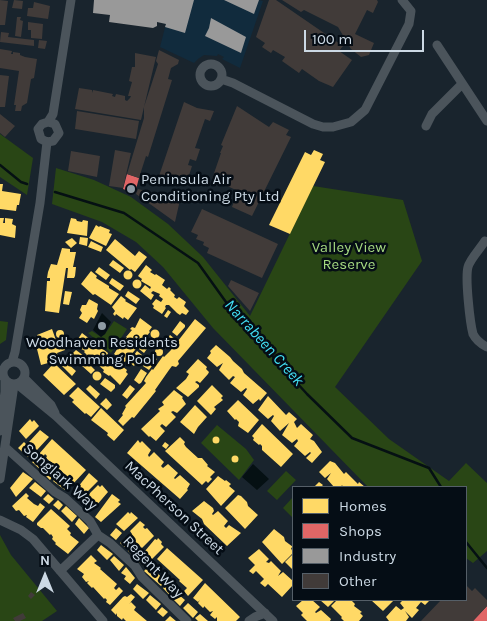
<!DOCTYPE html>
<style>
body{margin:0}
#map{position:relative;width:487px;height:621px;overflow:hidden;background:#19242d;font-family:Karla,sans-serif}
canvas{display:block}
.legend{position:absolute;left:292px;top:486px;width:175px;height:115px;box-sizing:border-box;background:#050d15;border:1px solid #555f68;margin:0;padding:6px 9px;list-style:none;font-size:15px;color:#ccd9e4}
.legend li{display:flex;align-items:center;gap:10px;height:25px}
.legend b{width:25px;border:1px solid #555f68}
.north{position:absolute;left:20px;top:551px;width:50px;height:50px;-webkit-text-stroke:4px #050d15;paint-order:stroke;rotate:0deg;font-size:14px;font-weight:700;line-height:20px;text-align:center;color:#ccd9e4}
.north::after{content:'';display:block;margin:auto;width:18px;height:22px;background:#ccd9e4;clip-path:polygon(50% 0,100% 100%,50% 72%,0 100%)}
.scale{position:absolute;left:304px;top:30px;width:120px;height:22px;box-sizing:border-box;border:2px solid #ccd9e4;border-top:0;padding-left:6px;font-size:15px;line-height:18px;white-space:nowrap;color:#ccd9e4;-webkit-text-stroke:4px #050d15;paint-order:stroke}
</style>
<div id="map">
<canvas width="487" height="621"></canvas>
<ul class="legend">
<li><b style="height:14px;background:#ffd966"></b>Homes</li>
<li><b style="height:14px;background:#e06666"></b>Shops</li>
<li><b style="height:14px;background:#999"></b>Industry</li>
<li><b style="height:14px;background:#413b39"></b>Other</li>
</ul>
<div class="north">N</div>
<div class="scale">100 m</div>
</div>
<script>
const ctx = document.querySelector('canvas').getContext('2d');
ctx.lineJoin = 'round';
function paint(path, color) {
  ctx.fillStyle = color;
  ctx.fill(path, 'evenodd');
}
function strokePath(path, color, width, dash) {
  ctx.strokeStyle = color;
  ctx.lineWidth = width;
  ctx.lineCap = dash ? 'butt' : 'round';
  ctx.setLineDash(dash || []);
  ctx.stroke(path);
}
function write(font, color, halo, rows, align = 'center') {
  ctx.font = font + ' Karla,sans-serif';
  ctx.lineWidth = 5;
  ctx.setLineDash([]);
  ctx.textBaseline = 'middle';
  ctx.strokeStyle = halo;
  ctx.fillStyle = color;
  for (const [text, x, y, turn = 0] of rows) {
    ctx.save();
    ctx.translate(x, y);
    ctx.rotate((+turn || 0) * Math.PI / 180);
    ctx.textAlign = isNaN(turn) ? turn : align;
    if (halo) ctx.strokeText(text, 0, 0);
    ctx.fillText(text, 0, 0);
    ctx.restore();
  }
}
const built = new Path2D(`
 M172 0H259L263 1 240 68 222 59 224 57 218 54 217 56 204 55 198 59 194 63 160 47Z`);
const green = new Path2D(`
 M0 134 33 158 27 195 0 177Z
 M56 168 94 180 131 197 168 224 203 257 250 316 313 186 403 200 422 261 335 387 389 439 449 481 466 463 487 483V551L473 563 466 558V487H368L213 328 163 267 136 242 102 222 52 204Z
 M0 321 8 322 6 340 0 344Z
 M114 321 127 329 111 353 88 333 92 331 101 337 105 334Z
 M217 425 246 449 254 460 239 480 201 443Z
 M286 471 296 480 277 500 267 491Z
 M293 497V516L292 517 283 508Z
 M0 535 11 555 57 611 42 621H0Z`);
const water = new Path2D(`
 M102 313 111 322 105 334 101 337 93 330Z
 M253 464 269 479 257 490 242 477Z`);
const homes = new Path2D(`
 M314 150 323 154 320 160 325 162 290 234 269 225 305 152 311 155Z
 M0 184H3L2 191 21 194 19 205H17L16 211 0 209Z
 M0 218H4L3 223H5V218L13 219 12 224 16 226 15 238 0 235Z
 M71 218 76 219 77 221 82 222 83 220 88 221 87 236 67 233Z
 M96 225 99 227 100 226 110 230 109 233 112 234 106 246 89 238Z
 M80 237 88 238 87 246 79 244Z
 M72 238 77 243 71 248 65 242Z
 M115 239 135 256 139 251 147 257 135 272 131 269 130 270 106 250Z
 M91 241 103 247 101 252 88 247Z
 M62 248 70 249V252H76L73 267H76L75 276 74 278H67L68 268H66L59 313 45 311 47 281H50V278H47L48 272 51 264 57 265Z
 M113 260 124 268 120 273 109 265Z
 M146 265 152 270 150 272 155 275 156 274 165 280 162 285 167 289 169 287 171 289 170 290 175 295 174 297 177 299 179 297 186 302 184 306 189 311 186 315 182 313 180 315 177 313 169 305H166L165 307 166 308 162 314 153 308 154 306 152 304 156 299 161 302 163 299 159 296 160 294 153 291 151 293 154 295 151 300 140 291 145 285 150 289 151 287 141 281 142 279 138 276Z
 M99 267 110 275 106 280 95 272Z
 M123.5 275a4.5 4.5 0 1 1 9 0a4.5 4.5 0 1 1-9 0Z
 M91 271 97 276 96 278 109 286V288L119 294 111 305 95 294 93 295 81 284Z
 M112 278 124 286 120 291 109 283Z
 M132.5 284a4.5 4.5 0 1 1 9 0a4.5 4.5 0 1 1-9 0Z
 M65 291 72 292 69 305 63 304Z
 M128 291 140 299 136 304 125 296Z
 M121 296 126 300 125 301 137 308 128 320 124 317 123 319 116 314 115 316 113 314 115 311 112 307Z
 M89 299 98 304 97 309 98 311 94 319 91 317 87 323 79 318 82 313 80 310 82 305H86Z
 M168 310 171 312 167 318 164 316Z
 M140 318 152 327 149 331 150 332 125 362 114 354 121 343H120L122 341 124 342 127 337H126L132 330 130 329 132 327 135 328Z
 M195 319 206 328 178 361 179 364 176 367 172 366 169 370 155 390 156 391 134 418 132 417 123 426 118 421 123 415 122 414 126 407 125 406 146 383 144 381 146 377 152 369 153 370 163 356 164 357 171 350Z
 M180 321 185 325V327L177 336 172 332Z
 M52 329 57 343 62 342 65 350 57 353 59 360 41 365 37 349 42 347 37 335Z
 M150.5 334a4.5 4.5 0 1 1 9 0a4.5 4.5 0 1 1-9 0Z
 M56 334a4 4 0 1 1 8 0a4 4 0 1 1-8 0Z
 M82 333 108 353 107 356 114 359 113 362 116 365 118 363 127 370 126 372 128 374 120 385 110 375 109 376 103 372 104 370 97 364 86 357 87 355 84 352 85 351 74 345Z
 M170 335 175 339 166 349 161 346Z
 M147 338 152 342 144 353 139 349Z
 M216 345 230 357 233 361 242 369 244 373 267 393 260 401 259 399 253 404 243 395 247 389 246 388 241 392 230 383 235 377 233 376 229 380 219 370 223 363 217 367 207 358 211 353 210 351Z
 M155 352a4 4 0 1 1 8 0a4 4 0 1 1-8 0Z
 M76 350 84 356 79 361 71 355Z
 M137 351 142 355 134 366 129 362Z
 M150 356H152L157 359 149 370 143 366Z
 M198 359 207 367 206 369 209 372 208 374 200 383 197 381 195 382 199 385V387L188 397 176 388 186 379 189 374 186 372Z
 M85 360 95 370 91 374 81 365Z
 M66 362 76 371 72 376 62 366Z
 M54 363 76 384 64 395 43 375Z
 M141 369 147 373 141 383 139 384 134 380Z
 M92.5 376a4.5 4.5 0 1 1 9 0a4.5 4.5 0 1 1-9 0Z
 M105 378 115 385V388L111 392 100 384Z
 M90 385 100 394 96 399 86 389Z
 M130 385 135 389 127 399 122 395Z
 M212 385 223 396 221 398 223 400 214 407 216 409 211 415 197 401Z
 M78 387 100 407 91 417 86 413 85 414 72 402 74 400 69 396Z
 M174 390 183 397 182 398 186 404 177 413 173 411 171 412 176 417 166 427 162 424 160 426 165 431 156 441 150 436 149 437 141 429 160 411 158 409 164 405 162 402Z
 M268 396 286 415 289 412 297 419 294 422 297 428 301 424 313 435 310 439 314 441 322 452 312 463 306 458 311 453 310 452 305 456 294 446 298 441 297 439 292 443 282 435 289 423 280 431 271 421 274 416 273 415 268 419 258 410Z
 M106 398 112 405 107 410 100 404Z
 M238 400 259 420 248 433 238 426 239 422 236 419 235 420 227 411Z
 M195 405 207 417 198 427 194 434 180 422Z
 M101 408 124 430 114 441 107 435 108 433 91 420Z
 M30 419 32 422 34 420 39 426 26 439 19 431Z
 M262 424 293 454 281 467 262 450V446L260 444 259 445 253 440 254 438 252 436Z
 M40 430 49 437 37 450 29 442Z
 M212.5 440a3.5 3.5 0 1 1 7 0a3.5 3.5 0 1 1-7 0Z
 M180 437 185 442 184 444 186 447 198 458H202L208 465 207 466 215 472 210 477 212 479 208 483 206 481 202 485 165 451Z
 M52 439 86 470 72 485 65 478 67 476 46 458 47 456 45 454 43 457 39 454Z
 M138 440 140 443 142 441 151 450 148 455 149 457 154 452 164 462 161 466 163 468 168 464 178 473 174 478 175 479 180 475 190 484 187 489 188 490 180 499 127 453Z
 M24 442 34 452 28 457 18 448Z
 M165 442 169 445 166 449 162 446Z
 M231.5 459a3.5 3.5 0 1 1 7 0a3.5 3.5 0 1 1-7 0Z
 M37 456 47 466 43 472 32 462Z
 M330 461 335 463 344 474 346 472 358 484 359 482 365 487H343L342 485 341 487H334L327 479 331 473 325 478 319 472Z
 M49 469 55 474 50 480 44 474Z
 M23 472 33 479 16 497 10 488Z
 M89 473 98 481 85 494 78 487Z
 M59 475 70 485 65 490 53 481Z
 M218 476 225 481 226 480 231 484 229 486 235 491 221 506 206 489Z
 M35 482 46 491 41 497 29 488Z
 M319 482 323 485 321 487H316L315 486Z
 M98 485 100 487 102 485 108 492 96 506 86 497Z
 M78 490 84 496 79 501 74 496Z
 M26 493 29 496 27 498 34 504 38 506 40 503 45 507 33 522 26 517 27 515 24 516 19 510 16 511 12 506Z
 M48 494 54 499 49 504 43 499Z
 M112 494 120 500 118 502 121 504 101 522 95 517Z
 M238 495 241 496 247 502 248 506 258 515 245 529 225 508Z
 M58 500 63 505 59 510 53 505Z
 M89 501 95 506 90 511 84 506Z
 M204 501 213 508 214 511 212 514 213 515 218 511 228 521 224 526 226 528 229 525 241 533 227 546 204 524 202 519 192 511Z
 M66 506 77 516 72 522 61 511Z
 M51 509 70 526 67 529 71 533 70 535 79 542 68 554 55 544 56 543 52 539 53 537 51 534 50 535 43 528H41L37 525V523Z
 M128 512 130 514 131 512 138 518 124 531 116 524Z
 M79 518 89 528 84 534 75 524Z
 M140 521 145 525 143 527 145 529 147 528 154 536 142 548 129 536 132 534 130 531Z
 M116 528 122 533 116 540 110 535Z
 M274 529 284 537 285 541 293 547 291 548 293 553 282 564 262 542Z
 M125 538 131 543 126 548 120 543Z
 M158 538 162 542 161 544 164 547 152 559 145 551 155 539 157 540Z
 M101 545 113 554 107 560 97 550Z
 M133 546 139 551 134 556 128 551Z
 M167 548 203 580 188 596 184 591 187 588 179 581 180 580 157 559Z
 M259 549 269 559 266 562 269 563 271 561 281 571 278 576 283 572 293 581V585L282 597 268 584 265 587 260 583 264 579 256 571 253 574 249 571 255 565 248 558Z
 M293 554V570L285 562Z
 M91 555 97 561 94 563 101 568 100 569 117 584 114 588 116 590 119 587 123 591 110 605 106 602 107 600 105 598 104 599 93 587 92 588 87 583 89 581 86 582 82 577 84 574 77 569Z
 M114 556 124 565 119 571 110 560Z
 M144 557 150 562 145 567 139 562Z
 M149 566 166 581 161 586 144 571Z
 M126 567 135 578 130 584 124 579 126 576 121 573Z
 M205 583 240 617 236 621H217V617L215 619 210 615 213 611 210 612 205 607V606L203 608 198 603 200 600 198 602 193 598Z
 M137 584 149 593 143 599 133 589Z
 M168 584 178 593 173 599 163 588Z
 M131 594 135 597 129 604 131 602 136 607 134 610 147 621H126L123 618 122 620 117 616V613L116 615 111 610 123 597 125 596 127 597Z
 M150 595 161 604 156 610 146 600Z
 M179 595 185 600 180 606 174 600Z
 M303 600H312L320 607 315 612 316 613 321 610 331 619 330 621H307L301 615 303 613 296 606Z
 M320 600H335L328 607Z
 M337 600H351L355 604 354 606 362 612 360 613 363 616 359 621H344L341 618 342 617 331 606Z
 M371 600H394L383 611Z
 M403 600H430L425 605 421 602 416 608 419 610 412 618 405 611 409 617 406 621H389L386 617 396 606 401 610 404 608 400 603Z
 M188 603 198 612 193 618 183 608Z
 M162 607 168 612 163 617 157 612Z
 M200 614 208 621H198L195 618Z
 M170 616 176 621H165Z`);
const shops = new Path2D(`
 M127 174 139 178 135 193 123 189Z
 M487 606V621H473Z`);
const industry = new Path2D(`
 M94 0H194L185 33 165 27 166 24 157 22V26L153 28 109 22 110 15 93 13Z
 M224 0H259L254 14Z
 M211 18 246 37 241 53 205 36 209 28Z`);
const stream = new Path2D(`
 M0 165 21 182 27 184
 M55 192 124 213 198 263 236 316 307 394 352 438 429 468 441 487
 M466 542 487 568`);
const building = new Path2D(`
 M0 0 8 1 5 25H0Z
 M14 0 23 1 22 9 12 8Z
 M269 0H276L343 46 339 51 352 60 333 87 319 81 302 69 299 73 282 61 285 57 273 50 271 53 262 47 265 43 256 37Z
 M282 0H377L378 2 373 13 367 10 355 34 374 43 369 55 361 57 351 49 338 27 304 10 301 12Z
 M34 2 50 6 48 19 27 16 28 8H33Z
 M17 17H21L20 20 23 21 21 37 15 36Z
 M28 22 43 24 42 39 31 38V30H28Z
 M1 32 9 33 8 37 34 40V46L0 42Z
 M39 40 47 41 45 49 38 48Z
 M0 49 12 51 11 54H13V52L20 53V55L25 57 37 59 34 78 31 79 27 103 22 106 21 111H15L16 105H14L19 71 0 68Z
 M159 50 179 60 178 64 171 68 168 79 172 80 148 157 146 156 139 178 127 174 144 118V107L141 120 75 109 79 88 92 90 93 93V90L113 94 112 96 115 97 116 94 125 96V100L127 101 130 98 131 96H128L132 82 129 81 132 67H135V53L156 57 144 107 158 64 156 61Z
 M0 75 9 76 5 107H0Z
 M184 102 197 108 214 111 210 121 205 119 195 148 200 149 196 161 190 159 188 165 192 166 186 185 159 176Z
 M237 106 269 127 273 122 289 130 286 135 291 137 252 216 232 207 238 191 212 179 221 153H220L223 146 221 145Z
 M77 111 139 121 136 139 75 129Z
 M0 114 15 126 5 137 0 133Z
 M115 150 131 153 123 188 109 186Z
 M71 151 100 156 97 177 68 171Z
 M138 189 180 200 175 222 136 194Z
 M202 209 278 244 262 278 207 253 209 248 203 245 204 242 196 239 198 235 191 232Z
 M231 280 259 293 250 311 228 286Z
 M466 585 472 591 475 588 487 600V606L473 621H421L441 600H466Z
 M31 592 35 595 31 599 28 596Z
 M23 613 26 618 20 621H15L13 618Z`);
const minor = new Path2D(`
 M437 45 487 121
 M200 75a11 11 0 1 1 22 0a11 11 0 1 1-22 0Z
 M221 79 233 83 313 124 323 127H333L351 122 365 110 409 24 411 11 402 0
 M48 122 55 124 59 133 53 141 47 142 41 139 38 129 42 124 48 122 53 114 71 0
 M426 126 432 114 462 84
 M485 241C480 249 470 259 468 267 465 278 470 323 473 334 476 340 481 344 487 347
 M3 373a11 11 0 1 1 22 0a11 11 0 1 1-22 0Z
 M12 362 15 352 40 203 47 142
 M24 378 51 405 55 413
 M17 384 56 416 273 621
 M0 431 5 392V381
 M5 447 55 492 65 498 90 521 98 535 110 543 135 566 142 577 187 621
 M0 479 14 385
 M0 520 21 530 33 539 103 621
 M60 571 98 535
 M249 621 255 617 265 613`);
const markers = [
 [131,189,5,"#8d9aa4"],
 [102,326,5,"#8d9aa4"]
];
const poiNames = [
 ["Peninsula Air",141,180],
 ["Conditioning Pty Ltd",141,197],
 ["Woodhaven Residents",102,343,"center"],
 ["Swimming Pool",102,360,"center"]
];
const parkNames = [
 ["Valley View",349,248],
 ["Reserve",349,265]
];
const streetNames = [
 ["Songlark Way",60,477,41],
 ["MacPherson Street",174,508,43],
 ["Regent Way",153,567,46]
];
const waterNames = [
 ["Narrabeen Creek",264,343,48]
];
paint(built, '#112b3d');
paint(green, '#294615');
paint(water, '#051013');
paint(homes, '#ffd966');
paint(shops, '#e06666');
paint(industry, '#999');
strokePath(stream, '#051013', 2.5);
paint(building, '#413b39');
strokePath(minor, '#4b545b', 9);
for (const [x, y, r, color] of markers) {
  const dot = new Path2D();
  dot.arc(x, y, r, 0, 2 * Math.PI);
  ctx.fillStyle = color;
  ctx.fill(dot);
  strokePath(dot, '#050d15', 2);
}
write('15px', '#ccd9e4', '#050d15', poiNames, 'left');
write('15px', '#a5d981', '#050d15', parkNames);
write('15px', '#ccd9e4', '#050d15', streetNames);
write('italic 16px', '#42def3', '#050d15', waterNames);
</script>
